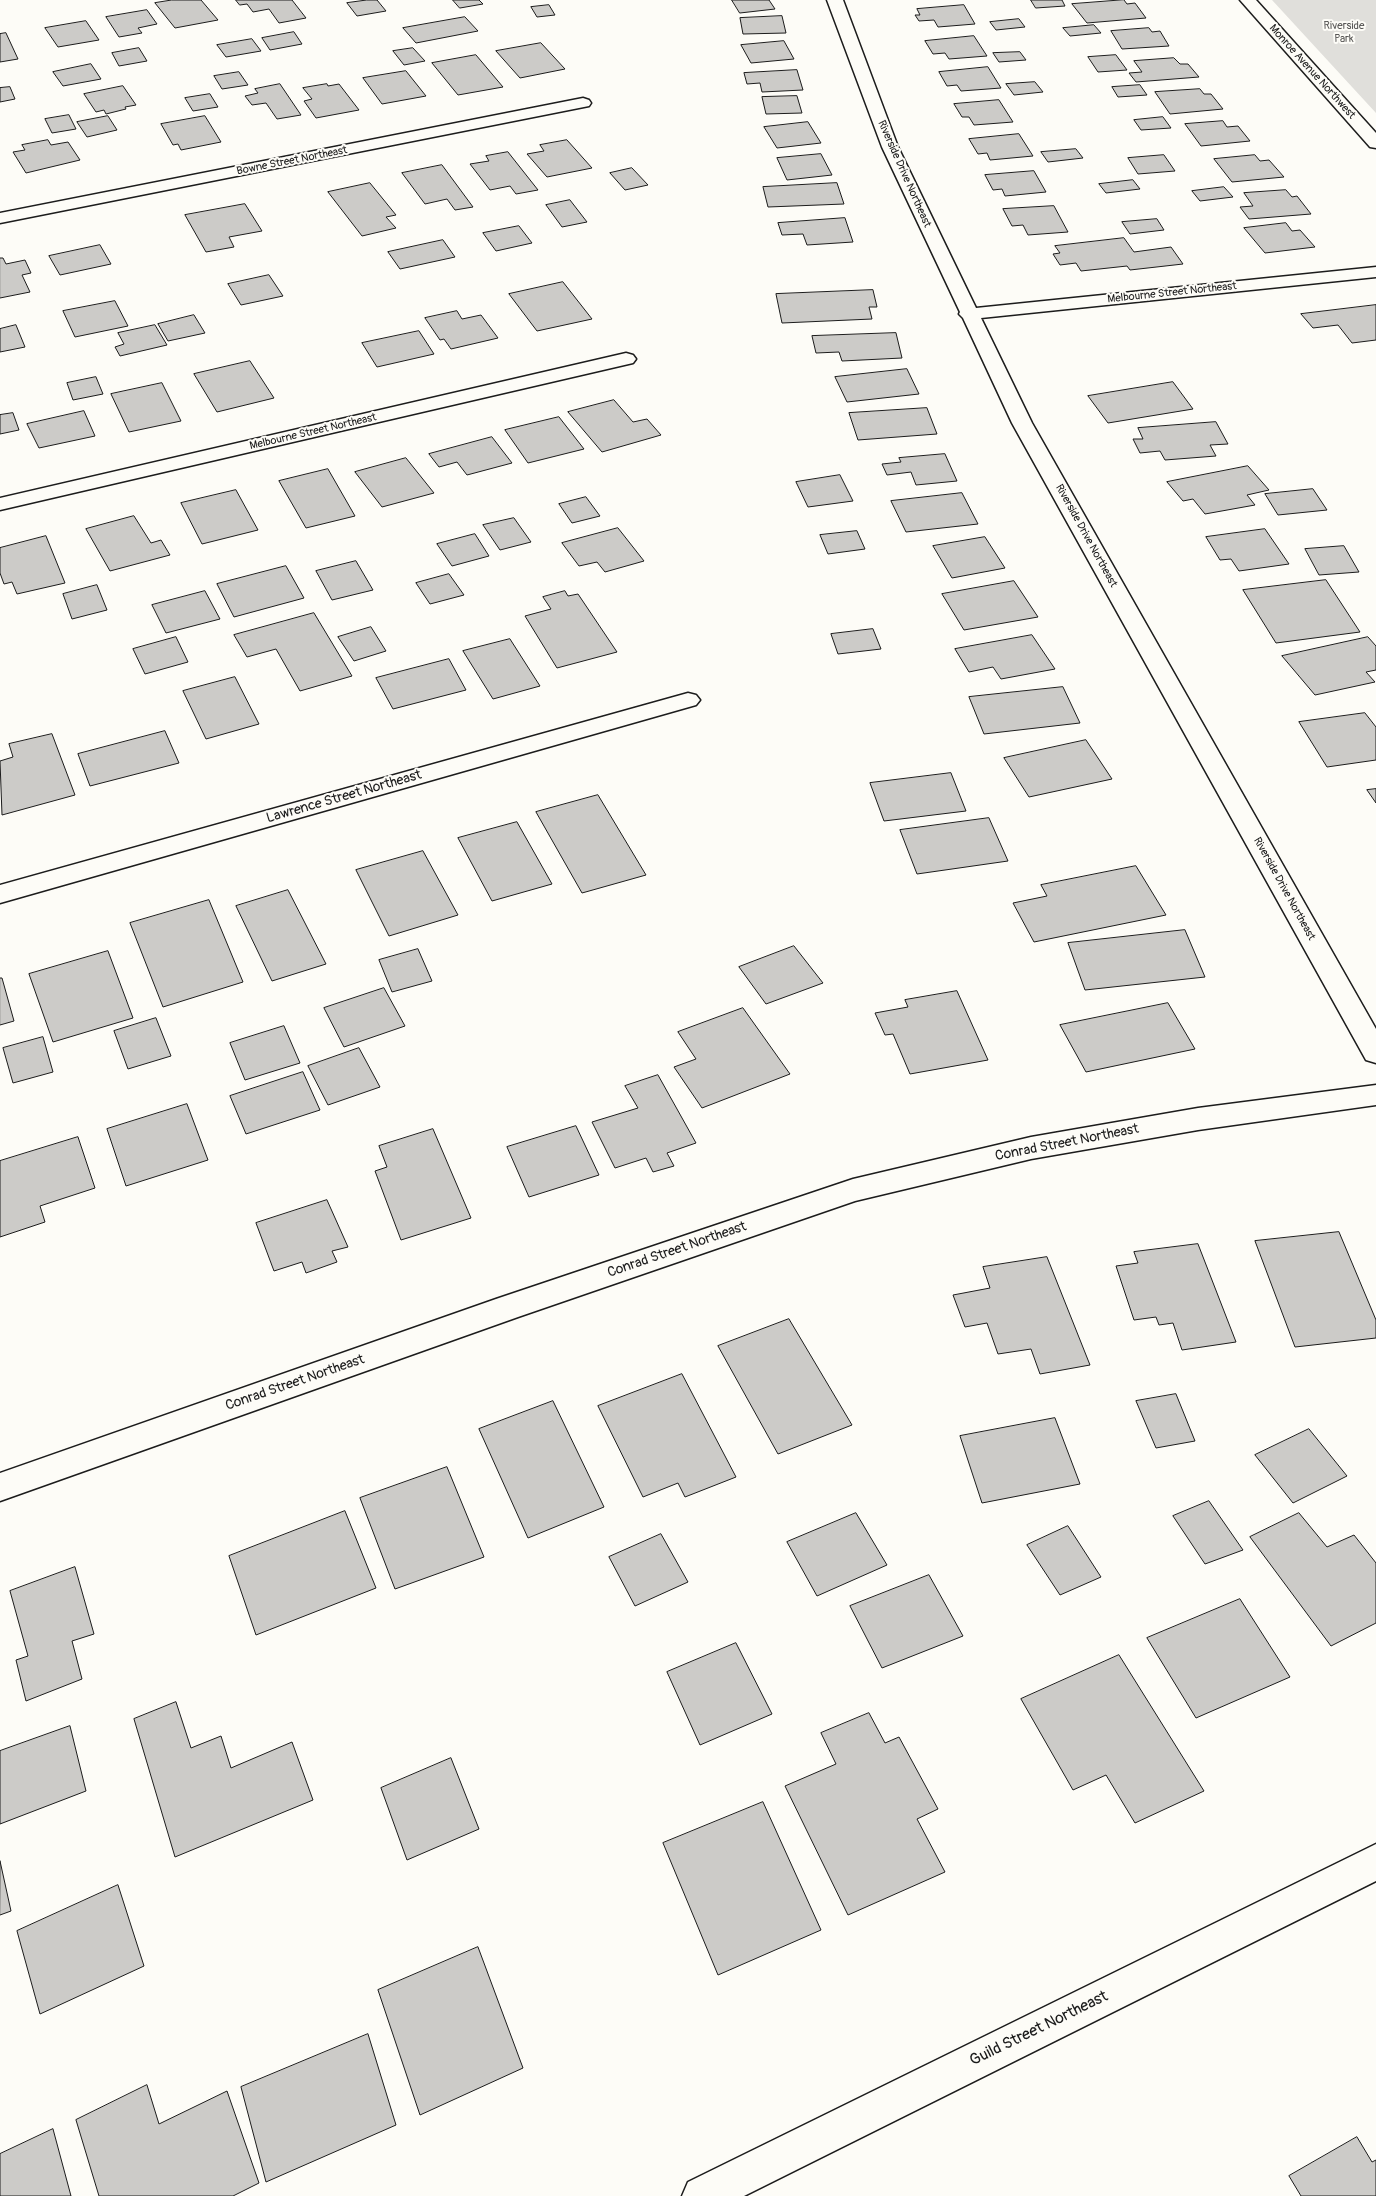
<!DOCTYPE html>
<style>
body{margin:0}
canvas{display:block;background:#fdfcf7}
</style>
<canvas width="1376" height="2196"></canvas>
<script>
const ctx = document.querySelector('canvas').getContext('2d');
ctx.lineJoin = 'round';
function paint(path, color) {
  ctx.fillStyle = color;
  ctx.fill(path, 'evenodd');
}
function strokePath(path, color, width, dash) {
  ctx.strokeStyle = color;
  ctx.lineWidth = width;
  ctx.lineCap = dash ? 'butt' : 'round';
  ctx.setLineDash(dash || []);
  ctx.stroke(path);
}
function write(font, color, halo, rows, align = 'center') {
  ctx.font = font + ' Pangolin,sans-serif';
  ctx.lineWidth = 4;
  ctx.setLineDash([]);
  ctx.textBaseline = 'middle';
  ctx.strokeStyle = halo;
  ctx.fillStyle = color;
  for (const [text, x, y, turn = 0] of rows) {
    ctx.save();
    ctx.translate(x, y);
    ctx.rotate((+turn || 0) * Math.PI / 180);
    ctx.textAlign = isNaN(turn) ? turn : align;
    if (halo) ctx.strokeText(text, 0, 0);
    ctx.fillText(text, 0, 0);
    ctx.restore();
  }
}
const green = new Path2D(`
 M1272 0H1376V113Z`);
const building = new Path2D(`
 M172 0H201L218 20 175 28 155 3Z
 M236 0H292L306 18 279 23 269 9 253 12 247 4 240 5Z
 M367 0H377L386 11 357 16 347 3Z
 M453 0H479L483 4 460 8Z
 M732 0H769L775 9 740 13Z
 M1031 0H1062L1065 6 1036 8Z
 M1124 0 1127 4 1135 3 1146 18 1087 23 1072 4Z
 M549 5 555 15 537 17 531 7Z
 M964 5 975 24 938 27 934 20 919 21 915 15H920L917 9Z
 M147 10 157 24 138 28 142 33 119 37 106 17Z
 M782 16 786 33 743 34 740 18Z
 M465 17 478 31 416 43 403 28Z
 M1019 19 1025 27 996 30 990 22Z
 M86 21 99 40 58 47 45 28Z
 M1094 25 1101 33 1070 36 1063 28Z
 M1149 28 1152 32 1160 31 1169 46 1122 49 1111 31Z
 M294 32 302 44 270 50 262 38Z
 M6 33 18 59 0 62V34Z
 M974 36 987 56 949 59 945 53 933 54 925 41Z
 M252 39 261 51 226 57 217 45Z
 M784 41 794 59 751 63 741 45Z
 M541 43 565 69 520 78 496 51Z
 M139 48 147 61 119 66 112 53Z
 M413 48 425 61 404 65 393 51Z
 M1020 52 1026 60 999 62 993 53Z
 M476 55 503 87 458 95 432 63Z
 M1116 55 1127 70 1098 72 1088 57Z
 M1174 58 1180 64H1188L1199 77 1136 82 1129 73 1142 72 1134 61Z
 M91 64 101 79 63 86 53 72Z
 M988 67 1001 88 961 91 957 85 947 86 939 72Z
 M797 70 803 90 762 92 760 83 747 84 744 73Z
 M406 71 426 96 382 104 363 78Z
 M239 72 248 85 222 89 214 76Z
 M1035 82 1043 92 1014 95 1006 84Z
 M280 84 301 115 277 119 266 103 252 105 245 96 258 93 255 89Z
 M327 84 328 86 339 84 359 110 316 118 304 101 312 99 303 88Z
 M1140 85 1147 95 1118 97 1112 87Z
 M123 86 136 105 125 107 126 109 106 114 104 110 96 112 84 94Z
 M10 87 15 99 0 102V88Z
 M1200 89 1204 94H1211L1223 109 1170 114 1155 92Z
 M210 94 218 107 193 111 185 98Z
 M797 96 802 113 766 114 762 97Z
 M999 100 1013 122 974 125 969 117H962L954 104Z
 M69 115 76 129 52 133 45 119Z
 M108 116 117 130 87 137 77 122Z
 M205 116 221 142 181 150 178 144 173 145 161 124Z
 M1163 117 1171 128 1141 130 1134 120Z
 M1223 121 1227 127 1238 126 1250 141 1201 146 1185 124Z
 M808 122 821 143 777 148 764 127Z
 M1019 134 1033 156 990 160 987 153 978 154 969 139Z
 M48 140 51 145 68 142 80 160 26 173 13 152 25 150 22 145Z
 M567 140 592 168 547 177 527 154 544 151 540 145Z
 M1076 149 1083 158 1048 162 1041 152Z
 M508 152 538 190 516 194 510 186 490 190 470 164 489 161 486 156Z
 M821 154 832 175 787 180 777 158Z
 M1164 155 1175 171 1138 174 1128 158Z
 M1255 155 1260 161 1269 160 1284 177 1232 182 1214 159Z
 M442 165 473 207 455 210 447 199 425 204 402 173Z
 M632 168 648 185 625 190 610 173Z
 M1034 171 1046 192 1005 196 1002 189 993 190 985 175Z
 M1133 180 1140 189 1106 193 1099 184Z
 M370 183 396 215 386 217 396 228 362 236 328 192Z
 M837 183 844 204 768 207 763 187Z
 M1224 187 1233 197 1200 201 1192 191Z
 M1286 190 1292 197 1297 196 1311 214 1249 219 1240 207 1253 206 1244 193Z
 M570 200 587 222 562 227 546 205Z
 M245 204 262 231 229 237 234 247 206 252 185 215Z
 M1054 206 1068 232 1028 235 1023 225 1012 226 1003 209Z
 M845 218 853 242 807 245 803 234 782 235 778 223Z
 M1157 219 1164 230 1130 234 1122 222Z
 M1286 223 1292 231 1300 230 1315 247 1265 253 1244 228Z
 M519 226 532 243 496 251 483 233Z
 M1124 238 1134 252 1171 247 1183 264 1130 270 1127 266 1081 271 1076 263 1060 265 1053 254 1060 253 1055 246Z
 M443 240 455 257 400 269 388 252Z
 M100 245 111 264 60 275 49 256Z
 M0 258H3L6 264 25 260 31 273 22 275 30 292 0 298Z
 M269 275 283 296 241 305 228 284Z
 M563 282 592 319 537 331 509 294Z
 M873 290 877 307H869L872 319 782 323 776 294Z
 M115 301 128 326 75 337 63 311Z
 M1376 305V340L1352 343 1338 325 1313 328 1301 314Z
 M457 311 462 319 481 315 498 338 451 349 444 339 440 340 425 318Z
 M194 315 205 333 168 341 158 324Z
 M16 325 25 347 0 352V329Z
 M155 325 167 345 120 356 115 347 124 344 118 333Z
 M419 331 434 354 377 367 362 343Z
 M896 333 902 358 842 361 839 352 816 353 812 336Z
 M250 361 274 398 217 412 194 374Z
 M907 369 919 394 847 402 835 377Z
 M96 377 103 394 73 400 67 383Z
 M1173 382 1193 409 1108 423 1088 396Z
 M162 383 181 421 129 432 111 394Z
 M614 400 633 422 647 419 661 435 602 452 568 412Z
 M927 408 937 434 858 440 849 413Z
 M84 411 95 436 39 448 27 424Z
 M13 413 19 430 0 434V415Z
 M559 417 584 449 528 463 505 430Z
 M1216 422 1228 444 1210 445 1216 456 1165 460 1160 451 1140 453 1133 439H1143L1138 428Z
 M492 437 512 463 467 475 457 462 439 467 429 454Z
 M945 454 957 481 916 485 911 472 887 475 882 464 901 462 899 458Z
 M406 458 434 493 382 507 355 472Z
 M1248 466 1269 490 1247 495 1255 505 1205 514 1193 499 1183 501 1167 482Z
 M328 469 355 516 306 528 279 481Z
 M840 475 853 501 808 507 796 482Z
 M1313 489 1327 510 1278 515 1265 494Z
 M236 490 258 530 202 544 181 503Z
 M962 493 978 524 906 532 891 501Z
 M586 497 600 516 572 523 559 504Z
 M134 516 151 543 161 540 170 555 110 571 86 529Z
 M514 518 531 542 500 550 483 525Z
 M618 528 644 561 605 572 597 562 579 566 562 543Z
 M1265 529 1289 564 1239 571 1231 559 1220 560 1206 537Z
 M857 531 865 549 828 554 820 535Z
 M475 534 489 556 452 566 437 544Z
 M46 536 65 583 17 594 12 582 4 584 0 573V548Z
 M985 537 1005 568 952 578 933 546Z
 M1344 546 1359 572 1319 575 1305 549Z
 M356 561 373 590 332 600 316 571Z
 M286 566 304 598 234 617 217 584Z
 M449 574 464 595 430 604 416 583Z
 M1326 580 1360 632 1276 643 1243 590Z
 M1014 581 1038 617 964 630 942 594Z
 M97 585 107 610 72 619 63 594Z
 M205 591 220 619 166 633 152 605Z
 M565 591 568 596 578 594 617 652 557 668 525 616 551 609 543 597Z
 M314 613 352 676 300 691 276 649 247 657 234 635Z
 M371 627 386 651 354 661 338 637Z
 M873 629 881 649 838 654 831 634Z
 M1032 635 1055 669 1001 679 993 667 969 672 955 649Z
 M176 637 188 662 145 674 133 649Z
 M1368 637 1376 646V670L1366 672 1375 682 1315 695 1282 656Z
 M510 639 540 686 493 699 463 651Z
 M449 659 466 690 393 709 376 678Z
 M235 677 259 724 206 739 183 691Z
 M1063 687 1080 723 984 734 969 697Z
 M1365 713 1376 727V760L1327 767 1299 722Z
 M165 731 179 763 90 786 78 754Z
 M52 734 75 795 2 815 0 761 13 757 9 744Z
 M1086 740 1112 779 1029 797 1004 758Z
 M951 773 966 811 884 821 870 783Z
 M1376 789V803L1367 790Z
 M598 795 646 875 582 893 536 812Z
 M989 818 1008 861 917 874 900 830Z
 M517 822 552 884 492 901 458 838Z
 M423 851 458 915 389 936 356 870Z
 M1136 866 1166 915 1034 942 1013 903 1047 896 1041 885Z
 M288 890 326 964 272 981 236 906Z
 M209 900 243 982 163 1007 130 923Z
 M1185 930 1205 977 1085 990 1068 943Z
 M794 946 823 983 766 1004 739 967Z
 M418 949 432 981 392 992 379 960Z
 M108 951 133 1018 53 1042 29 974Z
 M0 978H2L14 1021 0 1025Z
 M384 988 405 1026 344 1047 324 1008Z
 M957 991 988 1060 910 1074 893 1034 885 1035 875 1013 908 1007 905 1000Z
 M1168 1003 1195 1049 1086 1072 1060 1025Z
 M743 1008 790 1074 702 1108 674 1067 696 1059 678 1032Z
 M156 1018 171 1056 128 1069 114 1031Z
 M284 1026 300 1063 245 1080 230 1043Z
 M43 1037 53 1072 13 1083 3 1048Z
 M359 1048 380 1087 328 1105 308 1066Z
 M303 1072 320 1110 246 1134 230 1096Z
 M658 1075 696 1143 667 1153 674 1166 653 1172 646 1158 615 1168 592 1122 638 1108 625 1086Z
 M187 1104 208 1160 126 1186 107 1129Z
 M576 1126 599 1175 529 1197 507 1147Z
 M433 1129 471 1218 401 1240 375 1171 387 1167 379 1146Z
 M78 1137 95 1188 40 1206 45 1222 0 1237V1161Z
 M327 1200 348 1247 332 1251 337 1262 306 1273 302 1262 274 1271 256 1223Z
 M1339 1232 1376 1320V1338L1295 1347 1255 1241Z
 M1198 1244 1236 1342 1182 1350 1173 1323 1159 1325 1156 1317 1134 1320 1116 1266 1138 1263 1134 1252Z
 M1047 1257 1090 1365 1040 1374 1031 1349 998 1354 987 1323 965 1327 953 1295 990 1288 983 1267Z
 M789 1319 852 1425 778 1454 718 1346Z
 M682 1374 736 1477 685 1497 678 1483 643 1497 598 1406Z
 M1176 1394 1195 1441 1156 1448 1136 1401Z
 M553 1401 604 1507 528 1538 479 1429Z
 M1055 1418 1080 1484 982 1503 960 1436Z
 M1309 1429 1347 1476 1293 1503 1255 1455Z
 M447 1467 484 1557 395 1589 360 1498Z
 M1209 1501 1243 1550 1205 1564 1173 1516Z
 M345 1511 376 1588 256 1635 229 1556Z
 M856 1513 887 1565 817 1596 787 1542Z
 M1299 1513 1327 1547 1354 1535 1376 1563V1623L1331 1646 1250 1537Z
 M1068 1526 1101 1577 1060 1595 1027 1545Z
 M661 1534 688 1582 635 1606 609 1557Z
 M75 1567 94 1634 72 1641 82 1679 26 1701 16 1660 28 1656 10 1591Z
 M929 1575 963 1636 882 1668 850 1606Z
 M1240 1599 1290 1677 1196 1718 1147 1638Z
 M736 1643 772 1714 700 1745 667 1672Z
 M1119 1655 1204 1791 1135 1823 1106 1775 1073 1790 1021 1699Z
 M176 1702 191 1748 221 1736 231 1768 292 1742 313 1800 175 1857 134 1719Z
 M869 1713 885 1743 899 1737 938 1809 917 1819 945 1872 848 1915 785 1786 836 1764 821 1733Z
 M70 1726 86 1791 0 1824V1751Z
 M451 1758 479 1829 407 1860 381 1788Z
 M763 1802 821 1930 718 1975 663 1843Z
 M0 1861 11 1911 0 1915Z
 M118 1885 144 1966 40 2014 17 1931Z
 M478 1947 523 2068 420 2115 378 1990Z
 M368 2034 396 2125 266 2182 241 2087Z
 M147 2085 159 2124 227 2091 259 2183 233 2196H99L76 2120Z
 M53 2129 71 2196H0V2154Z
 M1357 2137 1372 2162 1376 2160V2196H1301L1289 2176Z`);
const street = new Path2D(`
 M827 0H843L898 147 976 308 1376 267V277L981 318 1032 423 1376 1029V1063L1366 1060 1012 423 963 318 959 314 960 312 882 147Z
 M583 98 589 100 591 103 589 106 0 223V213Z
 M626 353 633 355 636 359 633 363 0 510V498Z
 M688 693 696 695 700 700 696 705 0 903V885Z
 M1376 1085V1105L1198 1130 1031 1159 855 1201 518 1317 0 1501V1473L496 1299 853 1179 1031 1137 1198 1108Z
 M1376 1844V1881L744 2196H682L688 2182Z`);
const secondary = new Path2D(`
 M1240 0H1256L1376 133V148L1370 147Z`);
const farParknames = [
 ["Riverside",1344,26],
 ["Park",1344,39]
];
const farStreetnames = [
 ["Monroe Avenue Northwest",1312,72,48],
 ["Bowne Street Northeast",292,161,-11],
 ["Riverside Drive Northeast",904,174,66],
 ["Melbourne Street Northeast",1172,293,-6],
 ["Melbourne Street Northeast",313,432,-13],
 ["Riverside Drive Northeast",1086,536,61],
 ["Riverside Drive Northeast",1284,889,61]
];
const streetNames = [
 ["Lawrence Street Northeast",344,797,-16],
 ["Conrad Street Northeast",1067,1143,-11],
 ["Conrad Street Northeast",677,1250,-19],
 ["Conrad Street Northeast",295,1383,-19]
];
const nearStreetnames = [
 ["Guild Street Northeast",1039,2029,-26]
];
paint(green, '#e0dfdb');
paint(building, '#cccbc8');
strokePath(building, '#1c1c1c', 1);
strokePath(street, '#1c1c1c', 3);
strokePath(secondary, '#1c1c1c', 3);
paint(street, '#fdfcf7');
paint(secondary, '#fdfcf7');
write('11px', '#575655', '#fdfcf7', farParknames);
write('11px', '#1c1c1c', '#fdfcf7', farStreetnames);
write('14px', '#1c1c1c', '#fdfcf7', streetNames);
write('16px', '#1c1c1c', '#fdfcf7', nearStreetnames);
</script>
